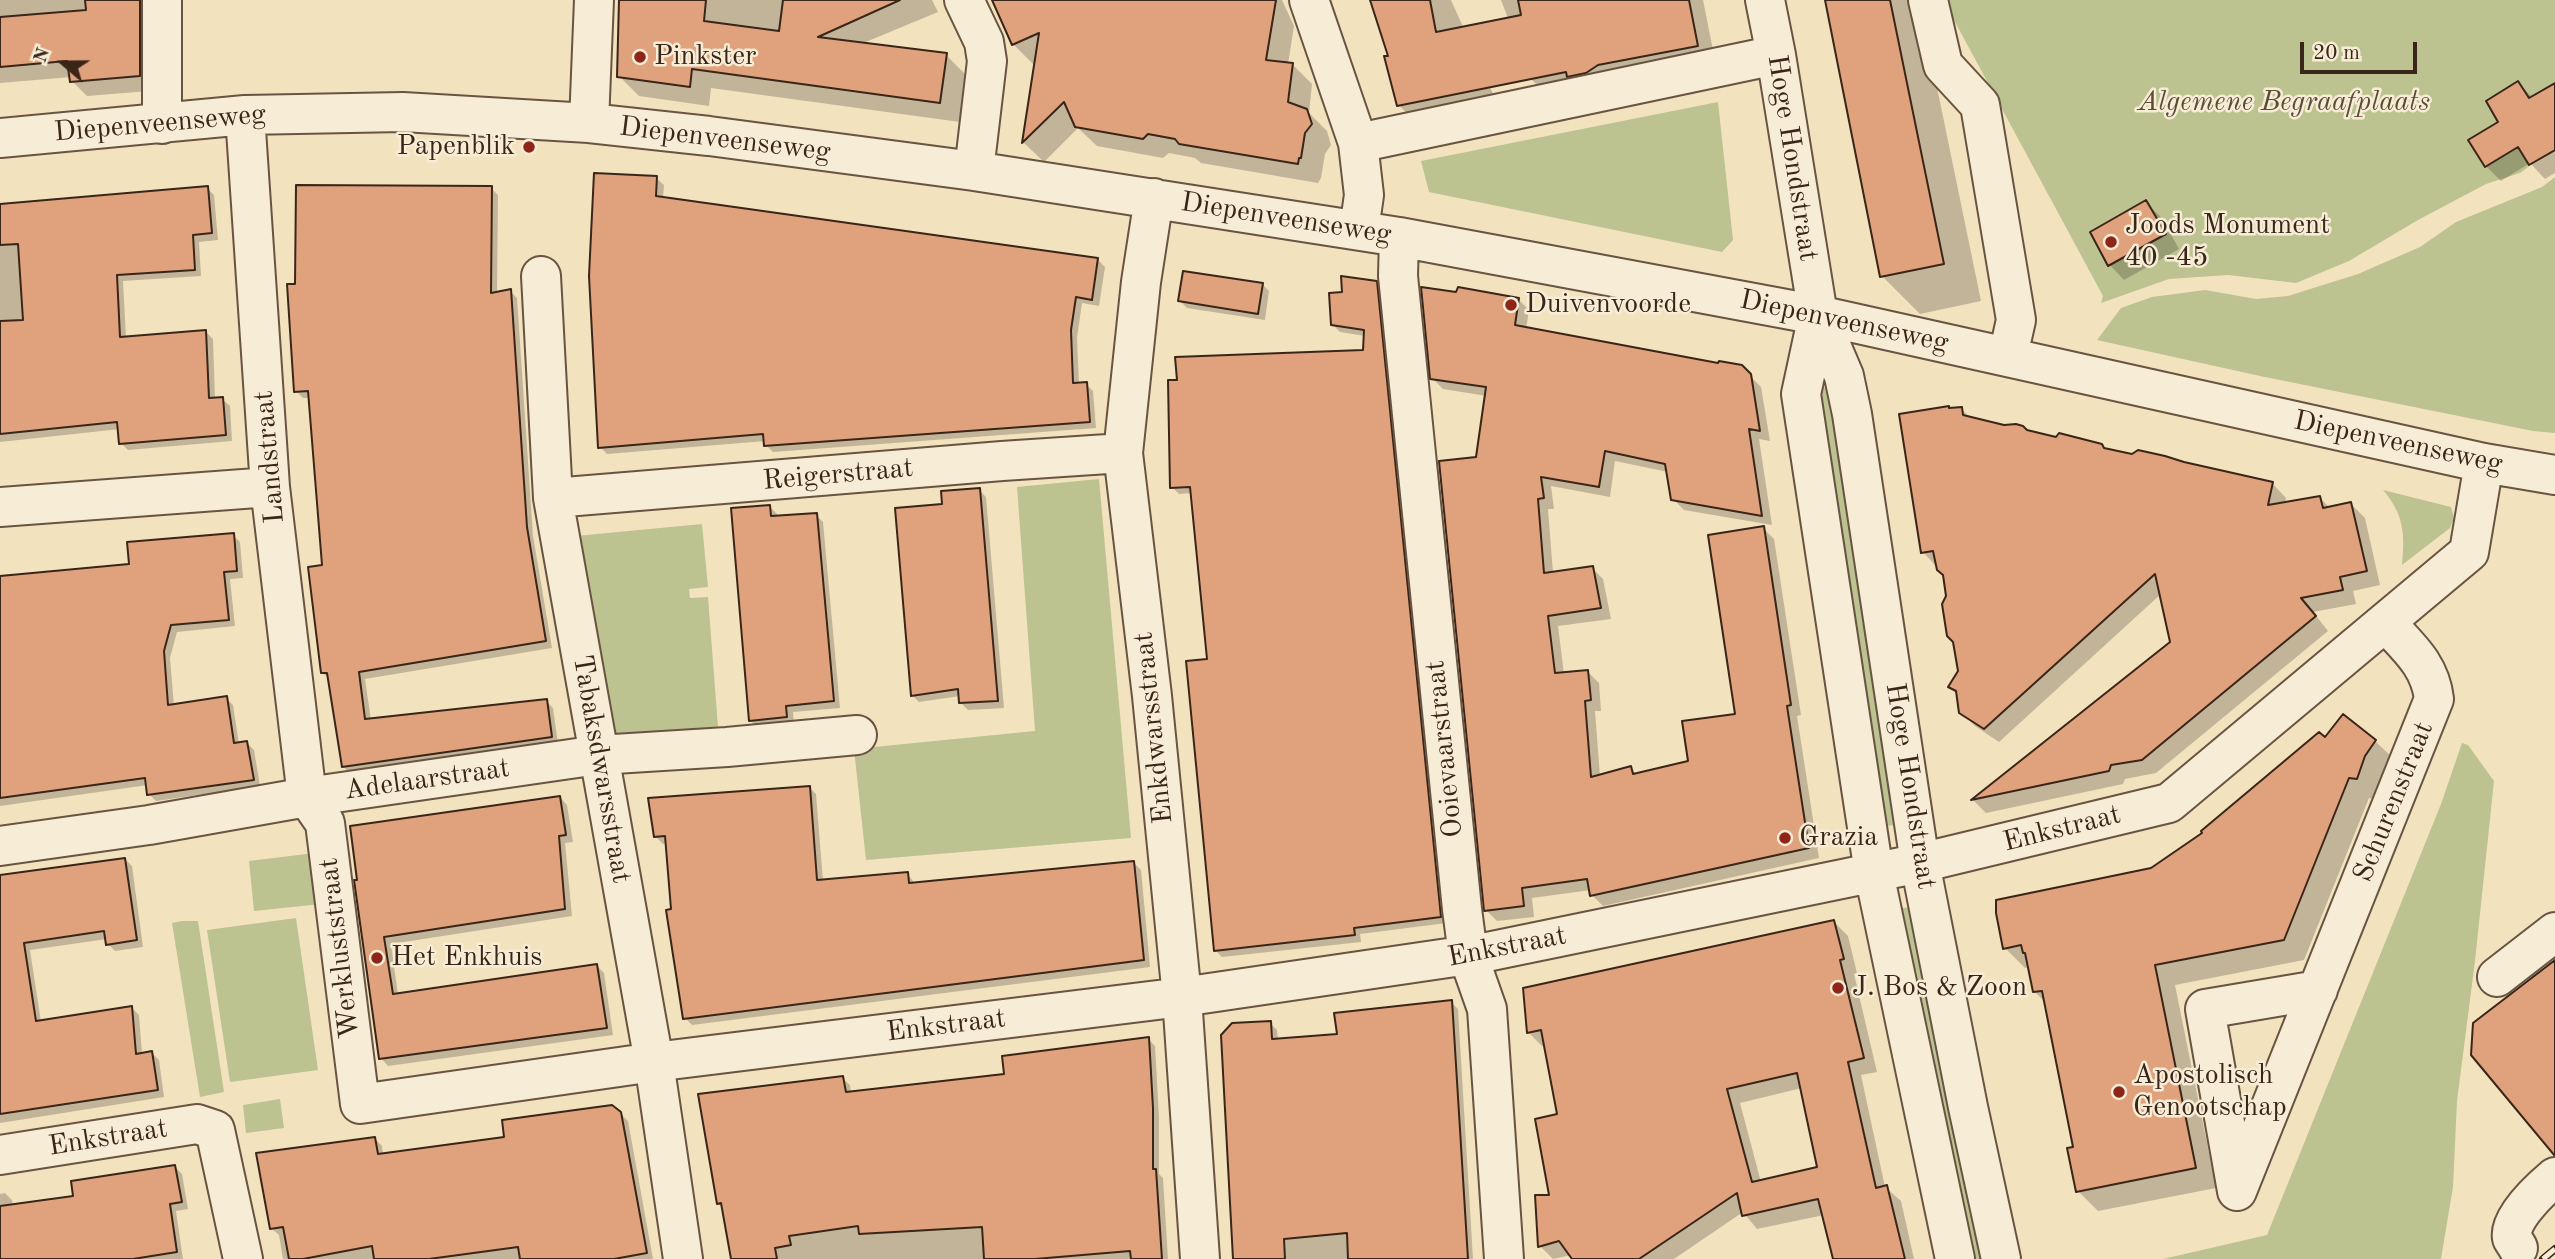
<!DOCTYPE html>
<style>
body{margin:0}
#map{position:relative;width:2555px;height:1259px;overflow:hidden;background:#f3e2be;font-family:"Old Standard TT",serif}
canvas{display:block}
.north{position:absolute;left:28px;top:28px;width:70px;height:70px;-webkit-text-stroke:5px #f7ecd5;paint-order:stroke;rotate:290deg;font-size:19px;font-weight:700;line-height:28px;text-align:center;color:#3a2519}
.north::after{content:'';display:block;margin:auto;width:24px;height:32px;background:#3a2519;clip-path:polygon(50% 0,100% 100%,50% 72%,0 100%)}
.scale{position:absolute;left:2300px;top:42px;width:117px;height:32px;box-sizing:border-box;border:4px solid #3a2519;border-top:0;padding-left:9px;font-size:21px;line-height:24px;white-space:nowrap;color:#3a2519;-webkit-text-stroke:5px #f7ecd5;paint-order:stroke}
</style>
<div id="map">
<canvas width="2555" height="1259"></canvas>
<div class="north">N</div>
<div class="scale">20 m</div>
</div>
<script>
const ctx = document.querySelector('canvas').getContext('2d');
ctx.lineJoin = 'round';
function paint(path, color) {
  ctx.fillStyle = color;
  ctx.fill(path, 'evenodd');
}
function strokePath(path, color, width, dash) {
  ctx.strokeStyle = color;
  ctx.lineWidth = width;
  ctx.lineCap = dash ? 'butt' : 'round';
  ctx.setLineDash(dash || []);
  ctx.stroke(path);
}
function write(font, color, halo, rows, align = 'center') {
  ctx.font = font + ' "Old Standard TT",serif';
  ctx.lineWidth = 5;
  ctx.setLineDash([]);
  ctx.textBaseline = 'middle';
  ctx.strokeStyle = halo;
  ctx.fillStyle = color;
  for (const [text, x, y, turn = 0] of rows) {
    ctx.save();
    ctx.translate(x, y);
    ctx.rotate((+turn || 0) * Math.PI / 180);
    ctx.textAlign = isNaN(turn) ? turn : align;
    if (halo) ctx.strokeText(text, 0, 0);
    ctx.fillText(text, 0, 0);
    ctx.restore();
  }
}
const green = new Path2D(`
 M1946 0H2555V147L2520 173 2486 184 2418 220 2349 261 2296 283 2228 275 2169 279 2101 303 2103 296 1948 9Z
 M1718 102 1733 240 1722 252 1429 192 1421 161Z
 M2555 177V433L2533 431 2260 376 2097 340 2121 308 2152 297 2205 290 2256 299 2288 296 2358 274 2420 247 2456 222 2542 187Z
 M1835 386 1902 824 1879 827 1811 389Z
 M1099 479 1131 838 866 860 854 749 1035 731 1017 487Z
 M2383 490 2451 507 2454 518 2450 528 2402 565C2405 533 2404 515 2383 490Z
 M702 524 708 587 689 589 690 598 708 597 718 727 617 736 609 730 576 536Z
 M2462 743 2468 745 2494 781 2475 961 2457 1101 2453 1187 2441 1259H2163L2267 1235 2441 804Z
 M315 853 321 904 254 911 249 861Z
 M1916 906 1989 1259H1967L1891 910Z
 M296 918 318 1070 230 1082 207 930Z
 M182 921H198L224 1092 200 1097 172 923Z
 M280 1099 284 1128 246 1133 243 1105Z`);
const shadow = new Path2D(`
 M0 0H150V91L87 96 72 81 71 77 0 83Z
 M620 0H932L938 12 861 44 946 55 966 75 960 122 711 88 709 106 639 96 619 76Z
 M994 0H1282L1294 26 1288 64H1292L1312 84 1309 113 1327 131 1331 145 1325 154 1321 178 1318 183 1201 163 1195 158 1169 153 1163 158 1097 146 1078 128 1044 162 1024 143 1036 63 1033 64 1013 44Z
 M1372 0H1451L1497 103 1413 120 1399 105 1391 57Z
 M1501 0H1703L1716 65 1550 98 1531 79Z
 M1827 0H1919L1981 301 1920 314 1882 276Z
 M2518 83 2533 98 2555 85V173L2545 179 2530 163 2501 181 2486 166 2500 122Z
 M656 178 664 185 663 199 1098 260 1105 267 1099 306 1082 303 1077 338 1079 384H1086L1093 391 1096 428 773 452 766 445V441L607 454 600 447Z
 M207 188 214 195 218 240 199 242 201 276 123 281 126 338 206 332 213 339 215 399H222L230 406 232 441 128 450 121 443 120 429 0 442V206Z
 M491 188 498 195 497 293 510 291 517 298 533 536 552 648 365 679 371 720 546 701 553 708 558 744 350 774 343 766 330 680 323 673 324 566 310 398H303L296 391 297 286Z
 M2146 203 2161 217 2179 249 2124 280 2110 265 2092 233Z
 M1376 283 1383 290 1447 923 1360 934 1361 942 1222 957 1215 950 1209 660 1193 493 1179 494 1172 487 1364 352 1365 336 1340 332 1333 325 1343 294Z
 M1262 284 1269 291 1265 320 1187 308 1180 301Z
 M1518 299 1529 310 1526 329 1719 365 1741 367 1761 387 1770 441 1759 439 1772 525 1684 510 1673 499 1668 472 1615 461 1610 497 1551 486 1554 509H1548L1553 573 1592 568 1603 579 1611 619 1558 626 1564 674 1588 672 1599 683 1601 711H1595L1600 776 1631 768 1637 775 1690 763 1737 715 1763 528 1774 539 1801 715 1797 716 1819 858 1603 906 1592 895 1591 890 1532 898 1534 917 1497 921 1486 910 1478 459 1487 396 1443 389 1432 378Z
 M1961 408 1971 419 2105 450 2272 483 2286 498 2285 504 2319 497 2330 508 2351 504 2365 518 2380 585 2353 591 2356 604 2313 612 2328 631 2156 773 2125 779 2123 784 1986 813 1973 800 2172 643 2161 594 1999 742 1975 726 1961 712 1958 695 1950 687 1959 671 1945 576 1923 552Z
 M979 490 986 497 1004 708 968 710 961 703 960 696 919 702 912 695Z
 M769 506 777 514V518L816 515 823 522 840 708 793 712 794 724 757 727 750 720Z
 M233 535 240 542 243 578 230 579 235 626 177 632 170 658 174 706 226 698 233 705 239 744 247 743 254 750 260 786 156 801 149 794 148 785 0 806V579L131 565Z
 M2343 716 2375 741 2396 761 2378 799 2369 798 2304 960 2175 985 2216 1188 2098 1211 2078 1191 2075 1148 2046 1003 2034 991 2030 967 2025 968 2005 948 2152 870 2205 833 2326 740Z
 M809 787 816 794 823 881 907 873 915 884 1134 863 1141 870 1150 967 692 1025 685 1018 667 843 663 844 655 836Z
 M560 797 567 805 573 842 565 843 572 916 391 944 398 995 597 966 604 973 613 1035 388 1066 381 1058 356 882Z
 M125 859 132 866 143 947 115 951 108 944 107 939 30 950 41 1022 132 1008 139 1015 142 1054 152 1053 159 1060 164 1097 0 1123V892Z
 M1834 922 1848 936 1857 973 1854 974 1877 1072 1861 1075 1885 1187 1901 1201 1914 1259H1835L1824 1215 1757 1229 1743 1212 1674 1259H1574L1571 1255 1553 1259 1540 1246 1551 1196 1559 1116 1546 1045 1542 1046 1528 1032ZM1802 1088 1819 1169 1761 1182 1740 1103Z
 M1451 1002 1458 1009 1473 1259H1235L1270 1023 1277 1030 1278 1040 1338 1036Z
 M1148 1039 1155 1046 1159 1116V1174L1163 1178 1168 1259H733L724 1208 719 1203 842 1078 850 1085 851 1093 1006 1076Z
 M620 1113 628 1121 653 1259H283L279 1235 271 1228 375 1139 382 1146 383 1155 506 1139Z
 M175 1167 182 1174 188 1209 176 1211 183 1259H0V1194L5 1193 12 1200 13 1206 75 1197Z`);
const building = new Path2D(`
 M85 0H140V76L70 82 67 61 0 67V17L86 10Z
 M619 0H706L704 21 779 31 783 0H900L818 37 947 53 940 103 692 69 690 87 617 77Z
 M992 0H1276L1266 60 1293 63 1288 102 1307 109 1312 124 1305 133 1301 158H1299L1298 164 1179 144 1175 139 1148 134 1143 139 1075 127 1064 102 1022 143 1039 33 1012 45Z
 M1370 0H1430L1436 32 1521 15 1518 0H1689L1698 46 1598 65 1586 73 1567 77 1566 72 1397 106 1384 56H1388Z
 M1825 0H1890L1944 264 1880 277Z
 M2518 81 2529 98 2555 83V150L2529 165 2518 147 2485 167 2468 140 2498 122 2486 101Z
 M594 173 657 176 656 196 1098 258 1092 300 1076 297 1071 330 1073 383 1087 382 1090 422 764 446 763 434 598 448 589 276Z
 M296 185 492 186 491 293 511 289 527 527 546 641 359 672 365 719 547 699 552 737 342 767 327 673H321L308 567 322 565 308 391 294 392 287 284H295Z
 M208 186 212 233 193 235 195 270 117 275 120 337 206 330 209 398 223 397 226 435 119 444 117 422 0 434V321L23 320 18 244 0 245V204Z
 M2146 200 2166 234 2108 266 2090 232Z
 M1183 271 1263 283 1258 314 1178 301Z
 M1341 276 1377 281 1441 917 1354 928 1355 935 1214 951 1186 661 1207 659 1190 487 1170 488 1168 380H1177L1175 357 1363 350 1364 330 1331 325 1329 293 1342 292Z
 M1421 287 1456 292 1458 287 1519 298 1515 325 1718 363 1719 361 1742 365 1751 374 1760 431 1749 429 1762 516 1671 500 1665 464 1605 451 1599 487 1541 477 1544 498 1538 499 1544 573 1593 566 1601 608 1548 616 1555 673 1588 670 1591 700 1585 701 1591 777 1631 766 1633 774 1688 761 1682 721 1735 714 1708 535 1764 526 1791 705 1787 706 1809 848 1590 896 1587 879 1522 888 1524 906 1484 911 1439 461 1476 457 1486 387 1430 379Z
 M1949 406V408L1962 407 1963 415 2004 425 2016 424 2023 426 2027 430 2056 437 2059 433 2102 444 2104 448 2132 454 2138 450 2165 456 2184 462 2273 482 2268 505 2320 496 2323 508 2351 502 2367 571 2340 577 2343 590 2301 598 2316 616 2142 760 2111 765 2109 771 1971 800 2170 642 2155 574 1984 729 1959 713 1956 691 1948 687 1958 671 1953 642 1947 636 1942 604 1946 596 1943 575 1937 570 1933 551 1921 553 1899 414Z
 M980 488 998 701 959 703 958 689 911 696 895 508 942 504 941 491Z
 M770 505 771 516 817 513 834 701 786 706 787 717 749 721 731 508Z
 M234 533 237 571 224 572 229 620 171 625 164 651 168 705 227 696 234 743 247 741 254 780 147 795 145 778 0 798V576L129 564 127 542Z
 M2343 714 2376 740 2365 756 2357 779 2349 778 2284 940 2155 965 2196 1168 2076 1192 2067 1148 2073 1147 2042 991 2033 992 2025 953H2023L2021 945 2003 949 1996 913V900L2151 868 2202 833 2201 831 2319 732 2325 737Z
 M810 786 817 880 908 872 909 883 1134 861 1144 960 683 1019 666 910 671 909 665 836 654 837 648 798Z
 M560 796 566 835 559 836 565 909 384 937 393 994 597 964 607 1028 379 1059 354 880H357L350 826Z
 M125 858 137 940 106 945 104 931 24 943 36 1021 132 1006 136 1054 152 1051 158 1090 0 1114V875Z
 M1834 920 1844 959 1840 960 1864 1058 1848 1062 1876 1188 1887 1185 1905 1259H1833L1818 1199 1742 1216 1737 1193 1639 1259H1572L1559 1241 1538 1247 1535 1195H1549L1535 1119 1557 1114 1541 1030 1527 1033 1523 988ZM1797 1073 1817 1167 1752 1182 1727 1089Z
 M2555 960V1156L2471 1055 2473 1023Z
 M1452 1000 1468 1259H1348L1347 1233 1284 1239 1285 1259H1233L1221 1035 1232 1023 1271 1021 1272 1039 1337 1034 1334 1013Z
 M1149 1037 1153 1108V1169H1156L1162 1259H1131L1130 1251 1035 1259H984L982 1227 859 1234 858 1226 789 1236 791 1245 775 1248 777 1259H731L721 1203 717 1204 698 1094 843 1076 846 1092 1004 1074 1002 1056Z
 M612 1105 621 1112 647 1253 614 1259H520L518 1247 429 1259H374L372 1246 303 1259H289L283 1227 270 1229 256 1153 375 1137 378 1154 504 1137 502 1120Z
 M175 1165 182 1202 170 1204 177 1252 133 1259H0V1206L73 1196 71 1181Z`);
const minor = new Path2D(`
 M162 0V124
 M964 0 984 42 987 61 974 171
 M1309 0 1358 143 1364 195 1359 230
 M1765 0 1776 55 1818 315 1844 376 1852 414 1920 863 1968 1107 2001 1259
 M1928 0 1943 65 1980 105 2016 320 2008 356
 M245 115 270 487 307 797 325 823 360 1104 654 1062 1182 997 1482 953 1920 863 2169 803 2469 552 2484 463
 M589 123 594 0
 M0 138 245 115 403 112 589 123 709 136 974 171 1399 237 1818 315 2484 463 2555 475
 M1358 143 1776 55
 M1154 198 1141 282 1123 453 1152 696 1182 997 1200 1259
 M1399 237 1398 276 1462 909 1468 955 1487 1009 1504 1259
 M541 276 553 498 654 1062 683 1259
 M1818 315 1801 394 1874 873 1955 1259
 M553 498 1002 461 1123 453
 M0 507 270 487
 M0 846 149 825 307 797 598 755 727 747 857 735
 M2497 977 2555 932
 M0 1155 197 1124 215 1130 243 1259
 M2237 1191 2434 699C2430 665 2409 648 2386 623
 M2237 1191 2205 1009 2318 990
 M2518 1248C2518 1247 2512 1239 2512 1238 2508 1219 2542 1188 2555 1177`);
const rail = new Path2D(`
 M2543 1259 2555 1249`);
const markers = [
 [640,57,7,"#8f2418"],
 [529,147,7,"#8f2418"],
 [2111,242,7,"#8f2418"],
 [1511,305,7,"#8f2418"],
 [1785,838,7,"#8f2418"],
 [377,958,7,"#8f2418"],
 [1838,988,7,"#8f2418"],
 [2119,1092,7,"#8f2418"]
];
const poiNames = [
 ["Pinkster",654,57],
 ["Papenblik",515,147,"right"],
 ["Joods Monument",2125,226],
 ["40 -45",2125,258],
 ["Duivenvoorde",1525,305],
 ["Grazia",1799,838],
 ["Het Enkhuis",391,958],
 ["J. Bos & Zoon",1852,988],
 ["Apostolisch",2133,1076],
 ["Genootschap",2133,1108]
];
const parkNames = [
 ["Algemene Begraafplaats",2284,103]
];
const streetNames = [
 ["Diepenveenseweg",160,124,-5],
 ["Diepenveenseweg",725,140,7],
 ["Hoge Hondstraat",1792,158,81],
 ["Diepenveenseweg",1286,219,9],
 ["Diepenveenseweg",1844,322,12],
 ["Diepenveenseweg",2398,443,12],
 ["Landstraat",270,457,-95],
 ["Reigerstraat",838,475,-5],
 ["Enkdwarsstraat",1154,728,-96],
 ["Ooievaarstraat",1445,749,-96],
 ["Tabaksdwarsstraat",601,769,80],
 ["Adelaarstraat",427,780,-8],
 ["Hoge Hondstraat",1910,786,81],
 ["Schurenstraat",2394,802,-68],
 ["Enkstraat",2062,829,-14],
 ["Enkstraat",1507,947,-11],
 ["Werkluststraat",340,948,-97],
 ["Enkstraat",946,1026,-7],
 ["Enkstraat",108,1138,-9]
];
paint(green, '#bdc390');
paint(shadow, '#0003');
paint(building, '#e0a17d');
strokePath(building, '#3a2519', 2);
strokePath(minor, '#685442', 42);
strokePath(minor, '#f7ecd5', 38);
strokePath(rail, '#3a2519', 8);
strokePath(rail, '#f7ecd5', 5, [16]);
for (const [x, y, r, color] of markers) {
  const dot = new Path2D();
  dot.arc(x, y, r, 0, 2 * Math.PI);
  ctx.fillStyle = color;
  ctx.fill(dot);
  strokePath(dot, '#f7ecd5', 2.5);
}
write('28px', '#3a2519', '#f7ecd5', poiNames, 'left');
write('italic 28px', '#5b4c37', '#f7ecd5', parkNames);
write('28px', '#3a2519', '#f7ecd5', streetNames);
</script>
